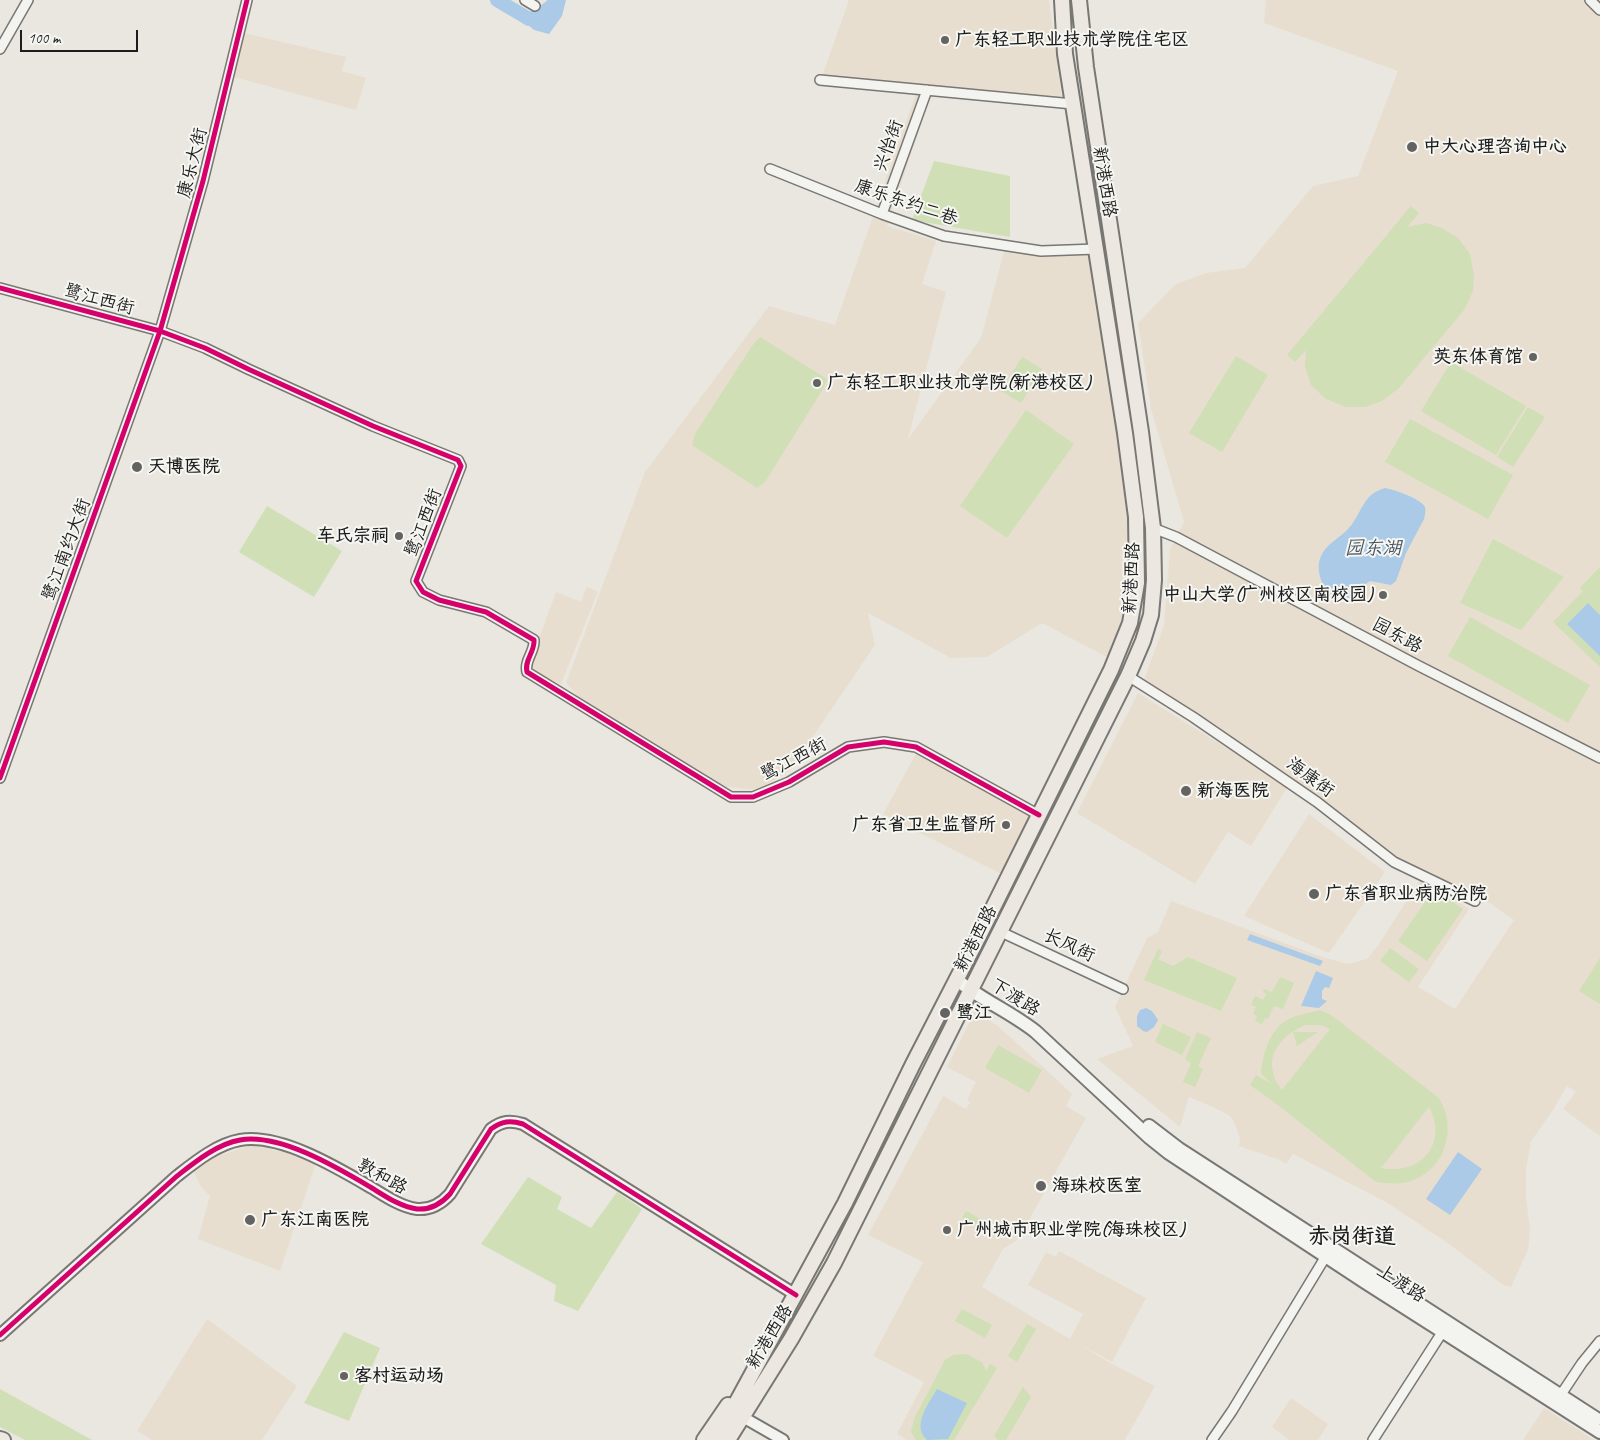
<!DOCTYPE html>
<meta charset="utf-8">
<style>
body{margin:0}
#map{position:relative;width:1600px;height:1440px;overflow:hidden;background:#eae7e0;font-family:Caveat,sans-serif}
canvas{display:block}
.scale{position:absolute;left:20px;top:30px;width:118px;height:22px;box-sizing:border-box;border:2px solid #1c1c1c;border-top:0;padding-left:6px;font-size:15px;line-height:18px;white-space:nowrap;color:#1c1c1c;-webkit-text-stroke:4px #f6f6f2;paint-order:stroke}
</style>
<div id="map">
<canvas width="1600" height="1440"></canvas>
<div class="scale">100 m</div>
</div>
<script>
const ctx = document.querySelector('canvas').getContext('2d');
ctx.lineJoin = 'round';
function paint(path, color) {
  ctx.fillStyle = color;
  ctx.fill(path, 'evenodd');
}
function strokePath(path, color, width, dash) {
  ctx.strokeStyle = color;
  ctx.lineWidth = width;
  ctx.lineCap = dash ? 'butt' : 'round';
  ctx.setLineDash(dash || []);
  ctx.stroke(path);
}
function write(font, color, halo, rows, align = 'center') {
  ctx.font = font + ' Caveat,"LXGW WenKai TC",sans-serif';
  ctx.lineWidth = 4;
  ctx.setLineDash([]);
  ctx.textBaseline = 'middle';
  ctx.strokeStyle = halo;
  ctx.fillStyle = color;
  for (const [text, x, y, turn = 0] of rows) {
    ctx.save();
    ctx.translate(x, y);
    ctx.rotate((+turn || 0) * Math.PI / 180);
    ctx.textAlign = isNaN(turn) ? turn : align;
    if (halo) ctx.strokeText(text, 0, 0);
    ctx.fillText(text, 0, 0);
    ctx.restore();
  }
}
const built = new Path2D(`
 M849 0H1049L1062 99 933 89 887 226 936 241 922 284 946 292 908 439 981 338 1005 248 1091 251 1133 535V588L1109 658 1042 623 987 657 951 658 868 613 875 645 791 769 759 790 721 786 596 715 566 683 645 472 769 306 835 325 918 88 821 79Z
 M1266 0H1600V1136L1563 1109 1576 1092 1567 1086 1553 1110 1531 1141 1526 1170V1197L1530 1229 1528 1250 1511 1287 1503 1285 1449 1244 1386 1202 1293 1154 1286 1164 1280 1160 1239 1146 1240 1138 1234 1122 1230 1116 1213 1107 1189 1097 1180 1127 1097 1059 1133 1046 1115 1007 1147 938 1158 932 1171 901 1322 957 1348 964 1367 959 1379 944 1422 877 1437 886 1469 909 1418 987 1455 1009 1514 920 1481 897 1397 858 1335 812 1168 699 1144 680 1164 625 1170 549 1184 522 1151 409 1138 323 1176 284 1206 273 1245 268 1313 186 1358 176 1398 71 1264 23Z
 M244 33 346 57 342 71 366 78 356 110 234 77Z
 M587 587 598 592 561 684 532 671 528 668 556 592 581 602Z
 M1138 693 1288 786 1251 846 1228 832 1195 884 1077 813Z
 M918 750 1035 814 1003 875 883 814Z
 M1309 814 1385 872 1329 953 1244 916Z
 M975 1011 999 1027 1042 1066 1072 1094 1066 1106 1086 1118 1026 1225 1016 1241 1003 1249 982 1287 1070 1339 1083 1314 1028 1285 1046 1252 1056 1257 1059 1251 1146 1298 1112 1362 1077 1343 1110 1363 1155 1386 1125 1440H907L897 1434 924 1382 873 1356 923 1262 868 1235 943 1096 966 1109 970 1102 967 1100 976 1082 947 1067Z
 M252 1145 283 1152 316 1163 280 1271 198 1239 210 1196 201 1187 193 1170 215 1157Z
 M207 1319 297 1386 262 1440H152L137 1431Z
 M1291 1398 1328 1424 1318 1440H1289L1272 1427Z
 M1544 1408 1594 1440H1523Z`);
const green = new Path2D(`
 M934 161 1010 176V237L912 220Z
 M1411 206 1419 213 1407 227 1426 223 1442 228 1458 238 1470 254 1474 276 1473 291 1464 310 1399 388 1382 401 1365 407H1346L1326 399 1311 385 1305 367 1306 350 1295 362 1287 355Z
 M760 337 827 379 823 389 765 482 757 488 692 445 695 434 752 346Z
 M1236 356 1268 375 1222 452 1189 433Z
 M1022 357 1042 369 1021 403 1001 391Z
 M1451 362 1526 406 1496 455 1421 411Z
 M1528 407 1545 417 1513 467 1497 457Z
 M1026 410 1074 444 1007 538 960 506Z
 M1410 419 1513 475 1488 519 1385 462Z
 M267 506 342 551 314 597 239 552Z
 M1493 539 1564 577 1521 630 1460 603Z
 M1600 567V667L1553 622 1583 591 1580 588Z
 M1470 617 1590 685 1568 723 1448 656Z
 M1434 889 1463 909 1427 961 1398 941Z
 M1390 948 1419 969 1409 982 1380 961Z
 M1158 949 1162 952 1158 959 1173 966 1188 957 1237 978 1221 1011 1144 980Z
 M1600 958V1004L1579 991Z
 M1280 977 1294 983 1283 1009 1274 1006 1268 1019 1265 1018 1262 1024 1255 1021 1257 1016 1253 1014 1256 1007 1251 1005 1255 996 1263 1000 1266 994 1263 992 1264 989 1272 992Z
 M1320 1010 1331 1015 1439 1098C1442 1104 1446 1112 1447 1119 1451 1146 1437 1172 1411 1181 1400 1185 1388 1183 1376 1182L1274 1102 1250 1085 1256 1075 1272 1084 1261 1074C1263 1051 1271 1024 1296 1016 1304 1014 1312 1012 1320 1010ZM1306 1025H1321L1330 1029 1282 1090C1278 1085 1274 1079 1273 1072 1268 1049 1286 1033 1306 1025ZM1429 1107C1449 1143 1421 1176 1381 1168Z
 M1163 1024 1191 1037 1182 1055 1155 1042Z
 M1197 1032 1211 1038 1198 1066 1203 1069 1195 1087 1183 1082 1191 1063 1185 1059Z
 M1293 1032H1318L1297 1046Z
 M998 1045 1042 1070 1029 1093 985 1068Z
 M528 1177 562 1197 557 1209 591 1228 617 1192 642 1209 578 1311 554 1301 556 1285 481 1244Z
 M966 1211 1000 1230 996 1237 962 1218Z
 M962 1309 992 1325 985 1338 955 1321Z
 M1027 1324 1036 1329 1017 1362 1008 1356Z
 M344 1332 380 1348 349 1421 304 1403Z
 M966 1354 982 1362 986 1371 990 1364 997 1368 954 1440H916L911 1432 914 1419 945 1360 953 1355Z
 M1023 1387 1031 1397 1006 1440H998L994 1436Z
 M0 1389 92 1440H25L0 1427Z`);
const water = new Path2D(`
 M548 0H566L562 16 549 34 534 30 515 14 532 12Z
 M1385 488C1395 490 1420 498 1425 507 1426 511 1425 515 1424 519L1406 553 1396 581 1391 585 1370 581C1362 586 1358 595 1349 598 1327 604 1313 573 1321 556 1326 544 1340 538 1348 529 1357 520 1360 507 1369 497 1374 492 1379 490 1385 488Z
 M1588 603 1600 615V656L1567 624Z
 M1250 934 1323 961 1320 966 1247 940Z
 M1316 971 1333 978 1329 988 1325 987 1322 991V999L1327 1001 1319 1008 1301 1006Z
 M1146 1008 1152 1011 1158 1020 1154 1027 1147 1032 1143 1031 1137 1026V1016L1140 1010Z
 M1458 1152 1482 1169 1450 1215 1426 1199Z
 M937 1389 967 1403 948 1439 927 1440C911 1426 929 1403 937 1389Z`);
const river = new Path2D(`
 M497 0 529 19 548 14 555 0`);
const minor = new Path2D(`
 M525 0 535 6
 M1590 0 1600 10
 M0 49 28 0
 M820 80 1073 104
 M770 169 882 214 944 236 1041 251 1096 249
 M882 214 927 90
 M0 288 160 331 205 348 248 369 373 426 458 460 461 466 416 581 423 592 439 600 486 612 534 640C535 652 524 660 527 672L731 797H753L789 782 848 747 884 742 916 747 1039 815
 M1153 528 1176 537 1417 665 1600 758
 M1128 676 1193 717 1317 802 1394 862 1475 901
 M0 778 160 331 203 181 247 0
 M1001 932 1123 989
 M1560 1396 1582 1363 1600 1341
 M1212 1440 1232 1411 1326 1256
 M1373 1440 1443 1331`);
const tertiary = new Path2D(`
 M0 1335 177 1176C195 1162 217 1144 240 1140 280 1133 338 1168 372 1188 385 1196 401 1207 417 1209 430 1210 441 1204 450 1194L491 1129C502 1121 510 1120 523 1124L796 1295
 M748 1420 783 1440`);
const secondary = new Path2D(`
 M956 979C981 1000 1011 1012 1036 1032L1149 1137 1169 1153 1365 1282 1600 1432
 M1149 1126 1179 1149 1597 1419`);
const primary = new Path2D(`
 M704 1440 728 1405
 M716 1440 845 1203 913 1064 981 932 1111 670 1130 623 1137 583 1136 517 1125 433 1065 54 1062 0
 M728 1440 791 1339 834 1263 1128 676 1143 641 1151 615 1154 580 1153 528 1141 432 1086 67 1079 0`);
const trunk = new Path2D(`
 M0 1439 3 1440`);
const cycleway = new Path2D(`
 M0 288 160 331 205 348 248 369 373 426 458 460 461 466 416 581 423 592 439 600 486 612 534 640C535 652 524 660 527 672L731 797H753L789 782 848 747 884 742 916 747 1039 815
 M0 778 160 331 203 181 247 0
 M0 1335 177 1176C195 1162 217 1144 240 1140 280 1133 338 1168 372 1188 385 1196 401 1207 417 1209 430 1210 441 1204 450 1194L491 1129C502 1121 510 1120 523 1124L796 1295`);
const markers = [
 [945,40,5,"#646361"],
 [1412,147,6,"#646361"],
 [1533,357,5,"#646361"],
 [817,383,5,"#646361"],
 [137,467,6,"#646361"],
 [399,536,5,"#646361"],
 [1383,595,5,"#646361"],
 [1186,791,6,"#646361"],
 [1006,825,5,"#646361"],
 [1314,894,6,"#646361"],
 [945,1013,6,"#646361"],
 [1041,1186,6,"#646361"],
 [250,1220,6,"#646361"],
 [947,1230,5,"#646361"],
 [344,1376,5,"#646361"]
];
const poiNames = [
 ["广东轻工职业技术学院住宅区",955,40],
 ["中大心理咨询中心",1423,147],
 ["英东体育馆",1523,357,"right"],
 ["广东轻工职业技术学院(新港校区)",827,383],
 ["天博医院",148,467],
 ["车氏宗祠",389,536,"right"],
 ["中山大学(广州校区南校园)",1373,595,"right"],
 ["新海医院",1197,791],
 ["广东省卫生监督所",996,825,"right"],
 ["广东省职业病防治院",1325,894],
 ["鹭江",956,1013],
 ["海珠校医室",1052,1186],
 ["广东江南医院",261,1220],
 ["广州城市职业学院(海珠校区)",957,1230],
 ["客村运动场",354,1376]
];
const streetNames = [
 ["兴怡街",889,146,-70],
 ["康乐大街",193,163,-76],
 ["新港西路",1104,182,81],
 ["康乐东约二巷",906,203,19],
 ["鹭江西街",99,300,15],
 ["鹭江西街",424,523,-69],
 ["鹭江南约大街",67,550,-70],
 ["新港西路",1132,578,-87],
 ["园东路",1397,636,28],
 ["鹭江西街",794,760,-28],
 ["海康街",1310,778,36],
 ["新港西路",976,939,-63],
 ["长风街",1069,946,25],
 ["下渡路",1015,998,32],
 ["敦和路",382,1177,29],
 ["上渡路",1401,1284,33],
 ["新港西路",770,1337,-59]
];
const waterNames = [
 ["园东湖",1373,549]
];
const districtNames = [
 ["赤岗街道",1352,1237]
];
paint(built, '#e7decf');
paint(green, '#d0dfb5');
paint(water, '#abcae7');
strokePath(river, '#abcae7', 14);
strokePath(minor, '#797774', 12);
strokePath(tertiary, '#797774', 14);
strokePath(secondary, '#797774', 16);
strokePath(primary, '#797774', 18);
strokePath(trunk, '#797774', 18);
strokePath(minor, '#f3f3f0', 9);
strokePath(tertiary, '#f3f3f0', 10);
strokePath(secondary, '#f3f3f0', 12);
strokePath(primary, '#ece8e1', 14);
strokePath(trunk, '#ece8e1', 14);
strokePath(cycleway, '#d6006c', 5);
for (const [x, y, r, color] of markers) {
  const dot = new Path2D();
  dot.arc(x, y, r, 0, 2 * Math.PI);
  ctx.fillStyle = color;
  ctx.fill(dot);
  strokePath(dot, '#f6f6f2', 2);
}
write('bold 18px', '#1c1c1c', '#f6f6f2', poiNames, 'left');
write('18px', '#1c1c1c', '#f6f6f2', streetNames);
write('italic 19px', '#455564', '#f6f6f2', waterNames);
write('bold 22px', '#1c1c1c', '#f6f6f2', districtNames);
</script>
